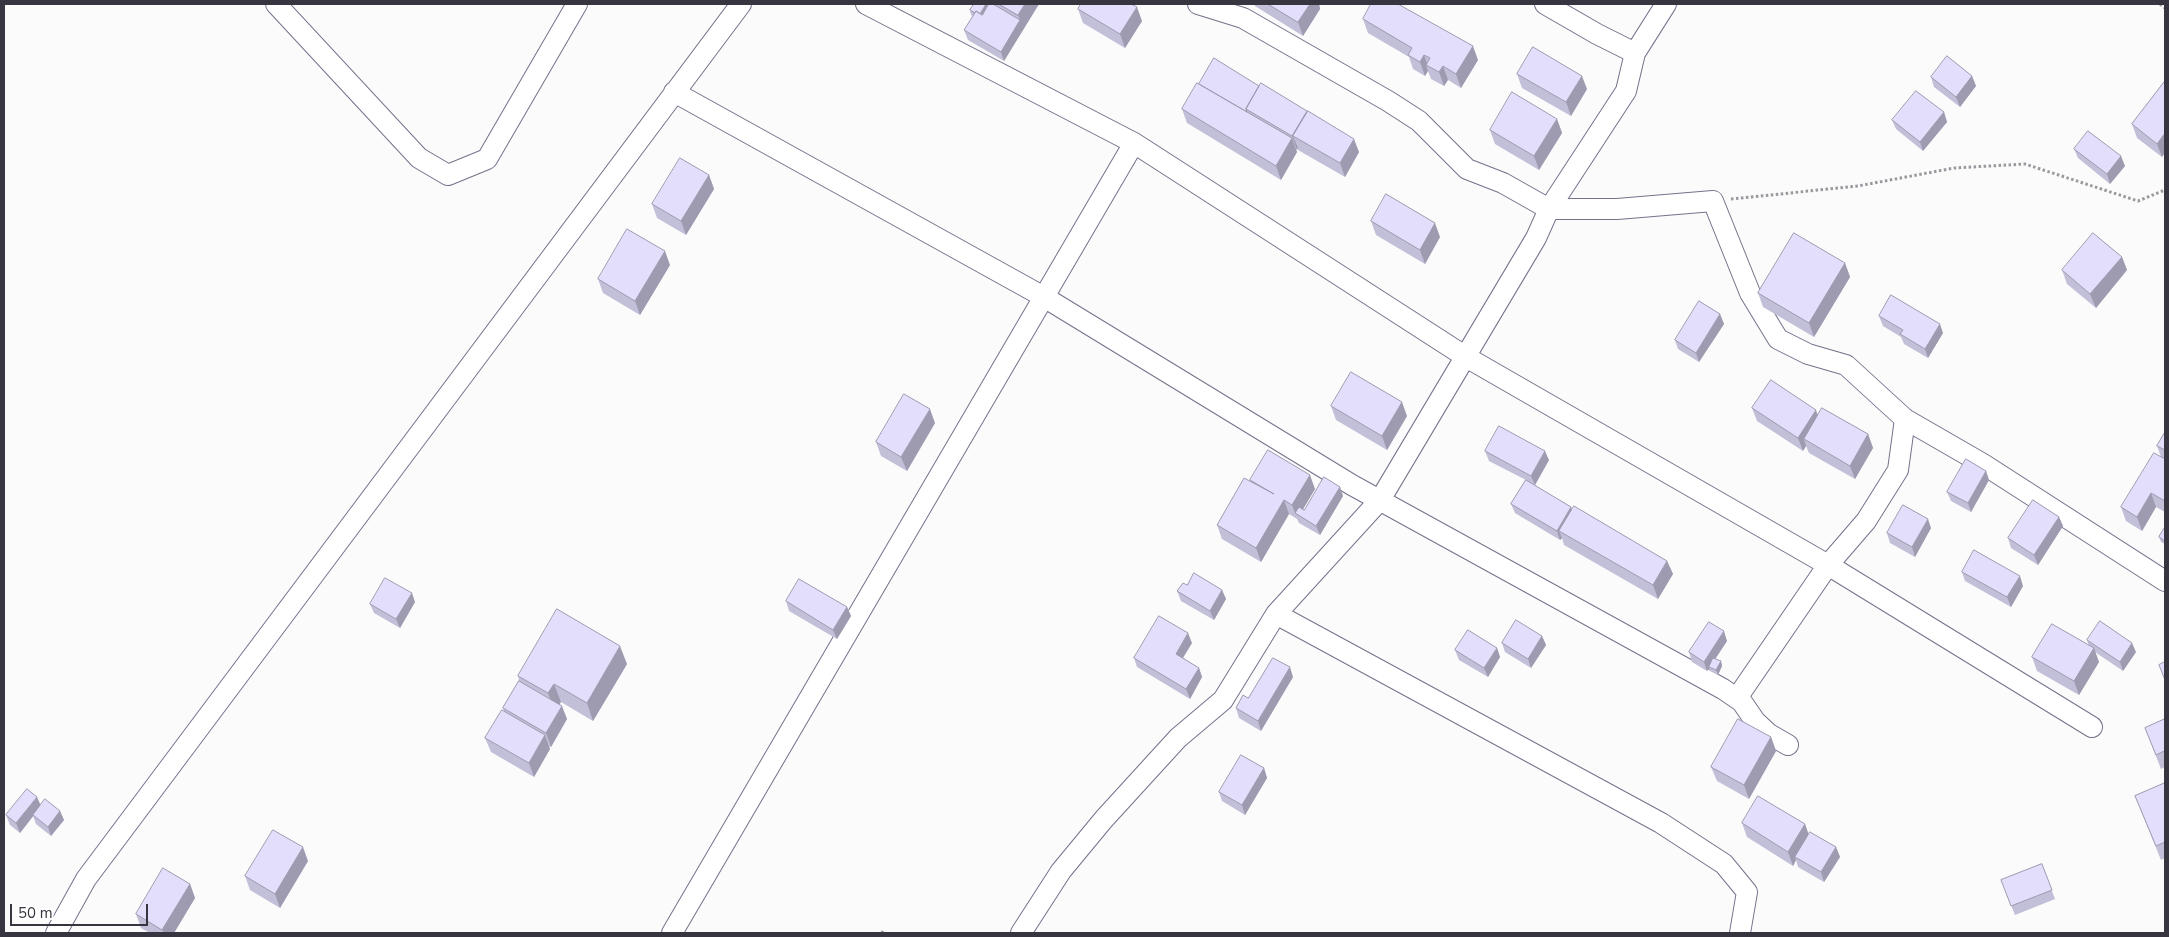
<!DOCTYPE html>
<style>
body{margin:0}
#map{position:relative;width:2169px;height:937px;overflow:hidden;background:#fbfbfb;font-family:"Nunito Sans",sans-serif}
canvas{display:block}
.frame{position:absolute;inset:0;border:5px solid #363540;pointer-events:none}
.scale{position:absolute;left:10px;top:904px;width:138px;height:22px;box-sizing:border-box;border:2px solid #363540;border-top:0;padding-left:6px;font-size:15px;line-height:18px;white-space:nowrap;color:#363540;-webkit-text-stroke:4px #fff;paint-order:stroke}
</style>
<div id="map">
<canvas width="2169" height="937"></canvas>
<div class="frame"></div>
<div class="scale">50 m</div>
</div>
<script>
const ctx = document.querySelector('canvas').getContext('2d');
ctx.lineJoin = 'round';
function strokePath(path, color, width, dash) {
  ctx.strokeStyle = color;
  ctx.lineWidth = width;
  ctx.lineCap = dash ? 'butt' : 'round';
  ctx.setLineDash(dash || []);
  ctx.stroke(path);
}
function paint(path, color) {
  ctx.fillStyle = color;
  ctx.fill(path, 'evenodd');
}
const path = new Path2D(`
 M2160 4 2165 8
 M1731 199 1858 186 1954 168 2025 164 2138 201 2165 190
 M882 933 883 931`);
const street = new Path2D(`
 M276 4 419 158 448 175 487 159 577 4
 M866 4 1134 143 1466 357 1828 565 2092 727
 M1198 4 1243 18 1388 101 1419 121 1467 169 1503 183 1549 209H1617L1713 201 1750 293 1778 339 1808 354 1846 365 1905 419 1983 464 2165 581
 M1545 4 1597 34 1635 53
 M674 92 1044 297 1352 485 1723 689 1742 702 1755 721 1769 734 1788 745
 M1276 614 1661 823 1724 864 1747 892 1740 933
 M1737 698 1828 565 1866 521 1898 470 1905 419
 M56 933 86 879 741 4
 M672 933 1134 143
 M1021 933 1061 871 1104 819 1178 738 1223 700 1276 614 1380 500 1536 238 1549 209 1626 91 1635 53 1666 4`);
const wall = new Path2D(`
 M974 4H1039L1004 61 968 40 964 30 973 16 971 15 970 10Z
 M1254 4H1319L1320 9 1303 36 1255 6Z
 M1078 9 1142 21 1125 48 1083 23Z
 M1363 19 1478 60 1461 88 1448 80 1444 86 1431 79 1428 71 1425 76 1413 69 1409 57 1368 33Z
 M1517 74 1587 89 1571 116 1522 88Z
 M1972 76 1976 86 1960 107 1934 87 1931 77Z
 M2165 81 2162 157 2137 138 2132 124Z
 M1199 84 1259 86 1307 111V112L1359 152 1345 177 1298 150V148L1296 150 1297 152 1281 180 1187 123 1182 109Z
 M1944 112 1947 122 1923 151 1896 129 1892 120Z
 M1557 119 1562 133 1539 170 1495 144 1490 130Z
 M2074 149 2125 166 2110 184 2078 158Z
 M709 175 714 189 686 235 657 218 652 204Z
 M1371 221 1440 237 1425 264 1376 235Z
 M2122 257 2127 270 2096 308 2067 284 2062 270Z
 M1845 263 1850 277 1814 337 1763 307 1758 293Z
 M670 265 640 315 603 293 598 279Z
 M1720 314 1724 324 1699 362 1678 349 1675 340Z
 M1879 316 1943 333 1928 358 1904 344 1901 337 1883 326Z
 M1331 406 1407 416 1387 450 1336 420Z
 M1752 408 1818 415 1868 434 1873 448 1855 479 1809 453 1806 446 1803 451 1757 421Z
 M935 423 907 471 881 456 876 442Z
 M2165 432V512L2156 507 2142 531 2126 521 2121 507 2161 457 2157 446Z
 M1485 451 1549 460 1535 485 1527 481 1571 507 1572 510 1667 561 1673 574 1658 599 1564 545 1562 538 1560 540 1515 513 1511 504 1526 480 1489 461Z
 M1986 471 1989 480 1971 512 1951 501 1947 492Z
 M1250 480 1315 489 1303 509 1304 510 1340 487 1343 496 1320 535 1299 523 1297 519 1289 514 1261 562 1222 539 1217 525 1251 482Z
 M2059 517 2063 526 2038 565 2011 548 2008 538Z
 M2165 527V544L2161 542 2159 537Z
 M1931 528 1915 557 1890 543 1887 533Z
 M1962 572 2023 586 2011 607 1965 581Z
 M1187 585 1222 590 1226 599 1214 620 1181 601 1177 591Z
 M786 601 847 607 851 616 837 639 789 611Z
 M415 602 400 628 374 613 370 604Z
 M1542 636 1546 645 1531 668 1505 652 1502 643Z
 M2087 640 2136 652 2123 671 2095 652 2099 662 2079 695 2037 671 2032 657 2089 646Z
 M1727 641 1715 659 1721 661 1722 666 1718 675 1710 671 1709 668 1707 671 1692 662 1689 652Z
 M1192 643 1183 658 1199 668 1202 677 1190 699 1137 667 1134 658Z
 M1497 648 1500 657 1488 677 1459 660 1455 650Z
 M627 664 593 721 561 702 559 704 567 719 551 747 548 746 550 749 534 777 491 752 485 738 504 712 503 708 519 681 518 676Z
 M1293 677 1261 731 1239 718 1236 708 1248 698Z
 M2165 719V767L2161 769 2145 728Z
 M1771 737 1776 751 1749 799 1717 781 1711 767Z
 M1264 768 1267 778 1245 815 1222 801 1219 792Z
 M2165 783V858L2161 860 2135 796Z
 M60 811 64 820 51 836 36 824 33 816 20 833 10 825 6 815Z
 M1742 823 1805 824 1808 835 1836 847 1840 857 1824 882 1798 867 1796 860 1793 866 1747 837Z
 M308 861 280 908 250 890 245 876Z
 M2042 864 2055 899 2015 915 2001 880Z
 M190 884 195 898 174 933H150L141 928 136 914Z`);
const shadedWall = new Path2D(`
 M986 4 988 8 980 20 979 16Z
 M1025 4H1039L1004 61 1001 52 1020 20 1018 15Z
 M1310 4H1319L1320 9 1303 36 1298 22Z
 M1137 7 1142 21 1125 48 1120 34Z
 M1473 46 1478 60 1461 88 1456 74Z
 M1424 55 1428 66 1426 65 1428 71 1425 76 1420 62Z
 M1443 66 1448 80 1444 86 1439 72Z
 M1582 76 1587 89 1571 116 1566 102Z
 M1972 76 1976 86 1960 107 1956 97Z
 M1307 111 1312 124 1293 136 1298 148 1297 150 1292 136Z
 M1944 112 1947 122 1923 151 1920 142Z
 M1557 119 1562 133 1539 170 1534 156Z
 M2165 133V153L2162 157 2157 144Z
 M1292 138 1297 152 1281 180 1276 166Z
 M1354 139 1359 152 1345 177 1340 163Z
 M2121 156 2125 166 2110 184 2107 174Z
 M709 175 714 189 686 235 681 221Z
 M1435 223 1440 237 1425 264 1420 250Z
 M665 251 670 265 640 315 635 301Z
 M2122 257 2127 270 2096 308 2090 294Z
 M1845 263 1850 277 1814 337 1809 323Z
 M1720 314 1724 324 1699 362 1696 353Z
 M1940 324 1943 333 1928 358 1925 349Z
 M1402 402 1407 416 1387 450 1382 436Z
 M930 409 935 423 907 471 901 457Z
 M1816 410 1821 424 1804 439 1806 446 1803 451 1798 438Z
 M1868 434 1873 448 1855 479 1850 466Z
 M1545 451 1549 460 1535 485 1531 476Z
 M1986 471 1989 480 1971 512 1968 503Z
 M1310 475 1315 489 1299 516 1295 513 1292 505Z
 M1340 487 1343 496 1320 535 1316 526Z
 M2151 493 2156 507 2142 531 2137 517Z
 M1284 500 1289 514 1261 562 1256 548Z
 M1571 507 1574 517 1559 531 1562 538 1560 540 1557 531Z
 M2059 517 2063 526 2038 565 2034 555Z
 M1928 519 1931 528 1915 557 1912 547Z
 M1667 561 1673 574 1658 599 1653 585Z
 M2020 576 2023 586 2011 607 2007 597Z
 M1222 590 1226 599 1214 620 1210 611Z
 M412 593 415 602 400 628 396 619Z
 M847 607 851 616 837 639 833 630Z
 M1724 631 1727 641 1710 667H1709V668L1707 671 1704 662Z
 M1188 633 1192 643 1179 664 1176 654Z
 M1542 636 1546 645 1531 668 1528 659Z
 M2132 643 2136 652 2123 671 2120 662Z
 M620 646 627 664 593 721 587 703Z
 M1497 648 1500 657 1488 677 1484 668Z
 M2094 648 2099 662 2079 695 2074 681Z
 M1721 661 1722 666 1718 675 1716 670Z
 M1290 667 1293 677 1261 731 1258 721Z
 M1199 668 1202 677 1190 699 1186 689Z
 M554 684 561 702 555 712 548 693Z
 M562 706 567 719 551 747 546 733Z
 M545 735 550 749 534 777 529 763Z
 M1771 737 1776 751 1749 799 1744 785Z
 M1264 768 1267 778 1245 815 1242 805Z
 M37 797 41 806 20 833 16 823Z
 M60 811 64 820 51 836 48 827Z
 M1805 824 1810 838 1795 857 1796 860 1793 866 1788 852Z
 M303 847 308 861 280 908 275 894Z
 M1836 847 1840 857 1824 882 1821 872Z
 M190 884 195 898 174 933H164L162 930Z`);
const building = new Path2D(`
 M974 4H986L980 14 976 11 975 13 970 10Z
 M989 4H993L1020 20 1001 52 964 30 976 11 982 15Z
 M999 4H1025L1018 15Z
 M1081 4H1131L1137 7 1120 34 1078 9Z
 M1268 4H1310L1298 22Z
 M1371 4H1398L1473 46 1456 74 1443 66 1439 72 1426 65 1430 58 1424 55 1420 62 1408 55 1412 48 1363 19Z
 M1533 47 1582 76 1566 102 1517 74Z
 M1947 56 1972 76 1956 97 1931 77Z
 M1214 58 1259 86 1246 109 1247 112 1199 84Z
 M2165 81V133L2157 144 2132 124Z
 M1197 83 1292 138 1276 166 1182 109Z
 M1261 83 1307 111 1292 136 1246 109Z
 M1916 91 1944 112 1920 142 1892 120Z
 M1512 92 1557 119 1534 156 1490 130Z
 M1308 111 1354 139 1340 163 1293 136Z
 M2088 131 2121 156 2107 174 2074 149Z
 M680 158 709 175 681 221 652 204Z
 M1386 194 1435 223 1420 250 1371 221Z
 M627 229 665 251 635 301 598 279Z
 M1794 233 1845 263 1809 323 1758 293Z
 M2093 233 2122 257 2090 294 2062 270Z
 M1891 295 1940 324 1925 349 1900 334 1903 330 1879 316Z
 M1699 301 1720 314 1696 353 1675 340Z
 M1351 372 1402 402 1382 436 1331 406Z
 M1771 380 1816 410 1798 438 1752 408Z
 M904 394 930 409 901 457 876 442Z
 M1822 408 1868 434 1850 466 1804 439Z
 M1499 426 1545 451 1531 476 1485 451Z
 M2165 432V450L2157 446Z
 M1268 450 1310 475 1292 505 1284 500 1256 548 1217 525 1244 478 1274 494 1250 480Z
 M2154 453 2165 459V501L2151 493 2137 517 2121 507Z
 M1966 459 1986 471 1968 503 1947 492Z
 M1324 477 1340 487 1316 526 1295 513 1299 507 1304 510Z
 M1526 480 1571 507 1557 531 1511 504Z
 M2033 500 2059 517 2034 555 2008 538Z
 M1903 505 1928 519 1912 547 1887 533Z
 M1574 506 1667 561 1653 585 1559 531Z
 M2165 527V541L2159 537Z
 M1974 550 2020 576 2007 597 1962 572Z
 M1194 573 1222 590 1210 611 1177 591 1183 583 1187 585Z
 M385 578 412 593 396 619 370 604Z
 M799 579 847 607 833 630 786 601Z
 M557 609 620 646 587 703 554 684 548 693 518 676Z
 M1159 616 1188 633 1176 654 1199 668 1186 689 1134 658Z
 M1516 620 1542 636 1528 659 1502 643Z
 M2100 621 2132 643 2120 662 2087 640Z
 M1709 622 1724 631 1704 662 1689 652Z
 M2052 624 2094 648 2074 681 2032 657Z
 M1468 630 1497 648 1484 668 1455 650Z
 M1273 658 1290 667 1258 721 1236 708 1243 695 1248 698Z
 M1713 658 1721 661 1716 670 1709 667Z
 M2165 662V680L2159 665Z
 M519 681 562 706 546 733 503 708Z
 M502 710 545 735 529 763 485 738Z
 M1738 719 1771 737 1744 785 1711 767Z
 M2165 719V756L2164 751 2156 755 2145 728Z
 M1241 755 1264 768 1242 805 1219 792Z
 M2165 783V842L2156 846 2135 796Z
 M27 789 37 797 16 823 6 815Z
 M1758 796 1805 824 1788 852 1742 823Z
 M45 799 60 811 48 827 33 815Z
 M273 830 303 847 275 894 245 876Z
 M1810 832 1836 847 1821 872 1795 857Z
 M2042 864 2052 890 2011 906 2001 880Z
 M163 868 190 884 162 930 136 914Z`);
strokePath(street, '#75728b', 22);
strokePath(path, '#99989e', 3, [2.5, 2.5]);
strokePath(street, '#fff', 20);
paint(wall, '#c2bfd8');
paint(shadedWall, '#9e9bb0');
paint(building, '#e2defb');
strokePath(building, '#9e9bb0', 1);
</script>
